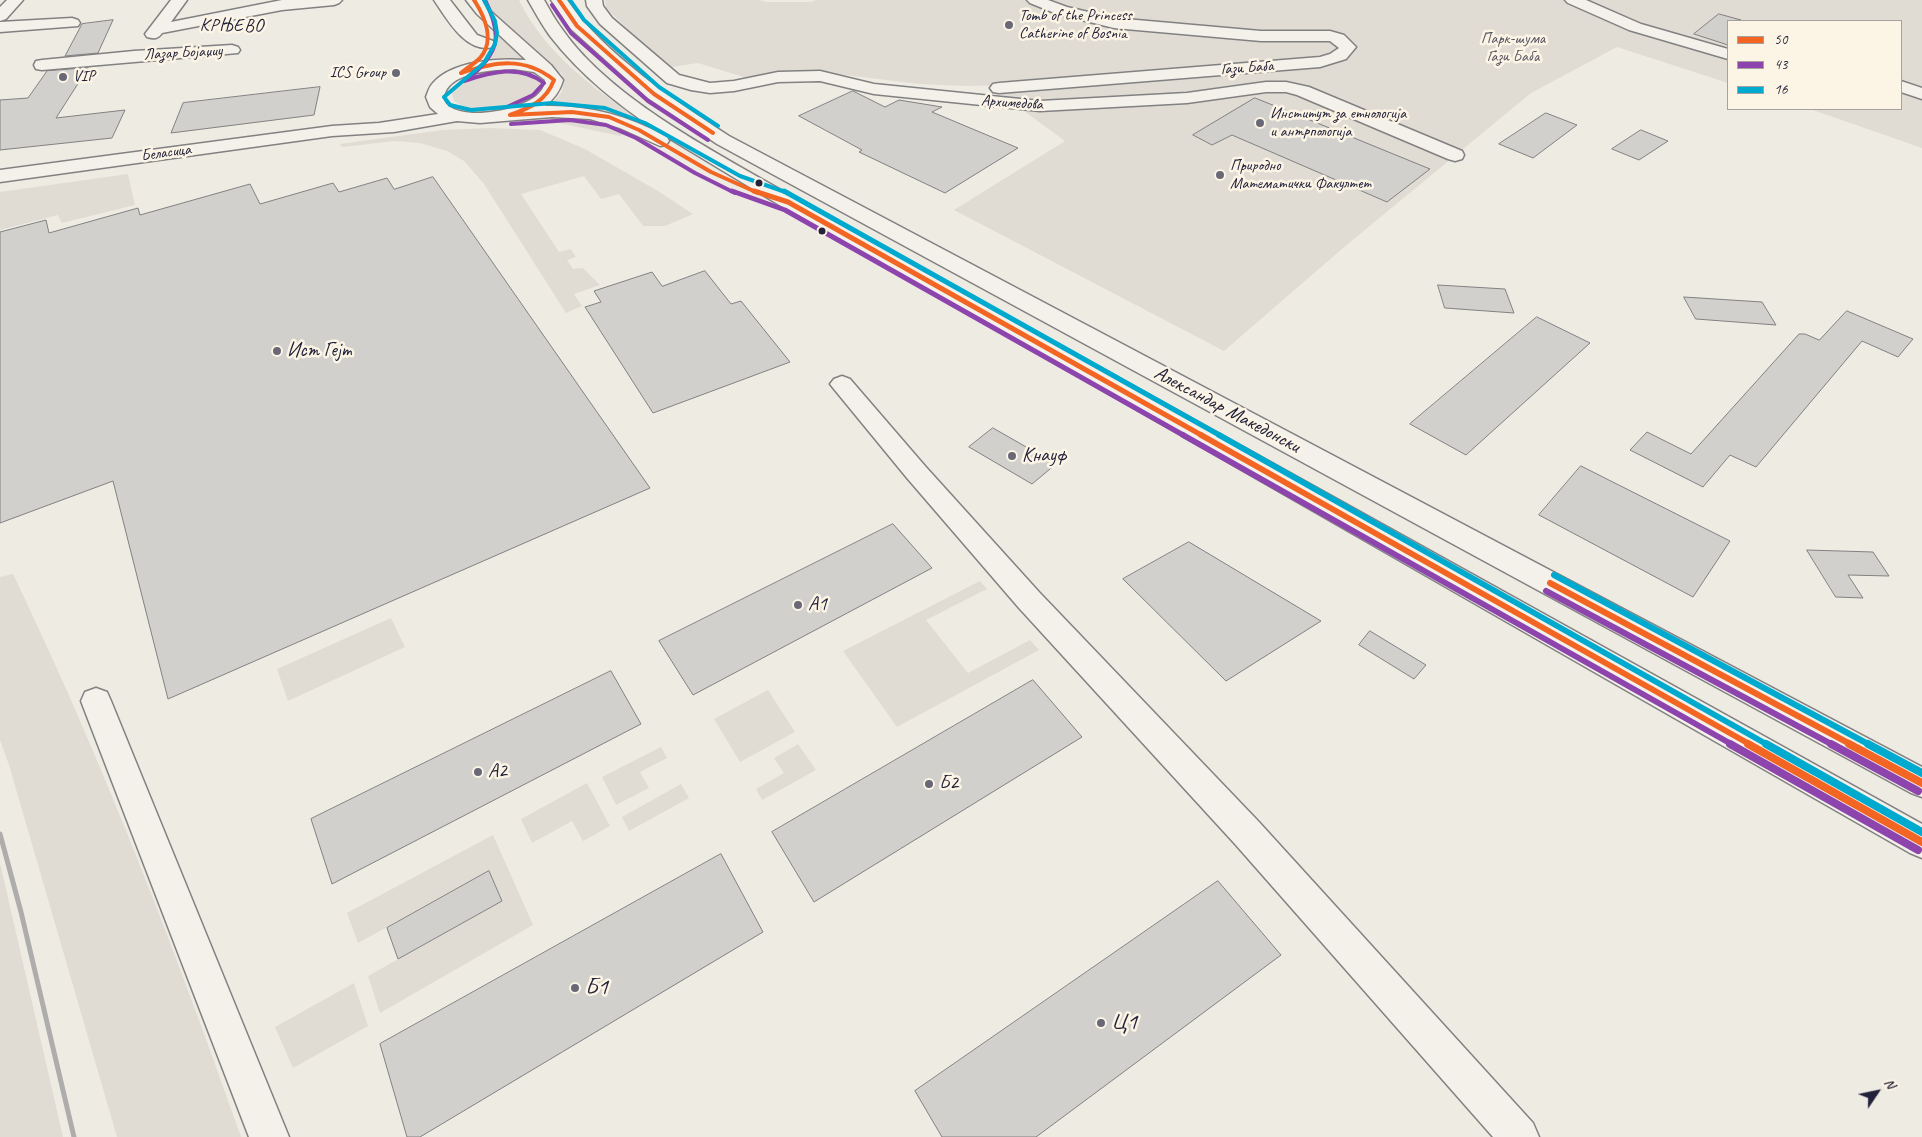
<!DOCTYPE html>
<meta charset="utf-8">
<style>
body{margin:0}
#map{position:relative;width:1922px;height:1137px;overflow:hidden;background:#eeebe3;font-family:Caveat,sans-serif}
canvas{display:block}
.legend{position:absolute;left:1727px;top:20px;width:175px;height:90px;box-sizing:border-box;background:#fcf5e5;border:1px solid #a5a1a1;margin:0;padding:6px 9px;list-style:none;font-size:15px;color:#22223b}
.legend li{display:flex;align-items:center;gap:10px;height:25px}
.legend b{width:25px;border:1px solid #a5a1a1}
.north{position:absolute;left:1852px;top:1067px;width:50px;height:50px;-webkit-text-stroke:4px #fcf5e5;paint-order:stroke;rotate:56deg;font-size:14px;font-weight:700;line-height:20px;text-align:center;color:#22223b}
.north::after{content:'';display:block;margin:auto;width:18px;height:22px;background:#22223b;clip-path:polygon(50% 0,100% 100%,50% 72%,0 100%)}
</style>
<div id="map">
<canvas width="1922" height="1137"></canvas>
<ul class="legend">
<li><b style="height:6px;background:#f26522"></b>50</li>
<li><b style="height:6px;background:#8e44ad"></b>43</li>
<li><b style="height:6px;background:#00a9ce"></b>16</li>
</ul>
<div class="north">N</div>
</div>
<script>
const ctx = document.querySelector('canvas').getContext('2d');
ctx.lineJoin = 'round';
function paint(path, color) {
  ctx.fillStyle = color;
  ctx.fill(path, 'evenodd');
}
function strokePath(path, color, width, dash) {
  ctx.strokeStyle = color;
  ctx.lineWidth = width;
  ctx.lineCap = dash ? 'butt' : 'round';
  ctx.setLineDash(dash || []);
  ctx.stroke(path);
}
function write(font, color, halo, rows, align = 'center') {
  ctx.font = font + ' Caveat,sans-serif';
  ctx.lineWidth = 5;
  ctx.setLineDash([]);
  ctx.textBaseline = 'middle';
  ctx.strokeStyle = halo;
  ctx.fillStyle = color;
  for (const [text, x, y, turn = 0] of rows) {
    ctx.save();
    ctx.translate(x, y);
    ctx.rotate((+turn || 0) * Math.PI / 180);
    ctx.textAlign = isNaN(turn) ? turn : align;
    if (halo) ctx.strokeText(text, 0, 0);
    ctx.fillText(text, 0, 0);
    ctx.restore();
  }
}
const built = new Path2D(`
 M940 0H1317L1531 93 1343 248 1224 351 954 210 1065 141 914 31Z`);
const green = new Path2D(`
 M481 0H519C544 52 590 85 636 118L634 119C605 110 577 107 546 107 560 95 566 93 562 74 534 53 499 31 481 0Z
 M605 0H759L766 2H811L816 0H1025L1035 6 1087 23 1151 32 1250 41 1333 42 1342 48 1320 59 1013 85 964 86 920 84 828 73 750 79 698 63 672 67 640 41 606 8Z
 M1038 0H1922V148L1810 109H1901V21H1728V83L1617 47 1531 93 1519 102 1408 56 1359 79 1320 62 1331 59 1344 41 1114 23Z
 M496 32 500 35 526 59 488 61C499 50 494 44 496 32Z
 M500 69C515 69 526 70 539 77L542 85C528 113 477 117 454 101L452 93C463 76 481 72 500 69Z
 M542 116C575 117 601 118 630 132L620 136 559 123 520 121 519 119Z
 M488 128 540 130 585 149 658 191 693 214 665 226H643L619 194 601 199 584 176 521 194 559 252 571 249 576 257 567 260 573 269 583 268 600 285 574 294 582 306 566 313 484 184 464 161 447 151 420 143 395 141 342 147 340 144 442 130Z
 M128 174 135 205 62 223 58 215 0 230V192Z
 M13 574C101 757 174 946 241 1137H117L9 765 0 740V577Z
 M980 581 987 589 926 620 968 673 1030 640 1039 650 897 727 843 651Z
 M391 618 405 647 288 701 277 669Z
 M768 690 795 732 740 762 714 719Z
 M798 744 816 770 762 800 756 789 784 773 774 758Z
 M661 747 667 758 640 772 649 788 616 805 602 777Z
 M587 783 610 826 583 841 572 821 532 843 521 819Z
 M681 784 689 798 629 831 622 817Z
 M493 835 533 925 380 1013 368 976 502 901 489 871 358 943 347 913Z
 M0 863 63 1137H0Z
 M354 983 368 1026 293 1068 275 1027Z`);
const building = new Path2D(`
 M1719 14 1741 20 1728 21V45L1694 34Z
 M113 20 98 53 65 56 82 24Z
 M88 68 56 118 125 110 112 138 0 150V100L28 98 47 71Z
 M320 87 314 115 171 133 183 103Z
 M853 91 885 107 899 100 942 107 932 112 1018 148 945 193 859 152 862 150 799 116Z
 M1255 98 1310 120 1430 169 1387 202 1232 135 1212 145 1193 135Z
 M1546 113 1577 125 1533 158 1499 144Z
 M1641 130 1668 141 1639 160 1612 149Z
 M433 177 650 488 168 699 113 481 0 523V232L46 220 49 233 138 208 140 215 250 184 260 204 333 183 339 192 387 178 394 189Z
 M705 271 731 304 741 301 790 362 653 413 585 307 601 302 594 291 652 272 662 286Z
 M1438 285 1505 289 1514 313 1445 308Z
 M1684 297 1762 302 1776 325 1696 319Z
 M1847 311 1913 339 1898 357 1862 341 1756 467 1730 455 1703 487 1630 450 1647 432 1691 454 1799 334H1805L1819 340Z
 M1537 317 1590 343 1466 455 1410 424Z
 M993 428 1056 464 1032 484 969 447Z
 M1581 466 1730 541 1693 597 1539 515Z
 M893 524 932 568 693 695 659 641Z
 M1189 542 1321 621 1226 681 1123 579Z
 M1807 550 1873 552 1889 576 1848 575 1863 598 1836 597Z
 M1370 631 1426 665 1414 679 1359 645Z
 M611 671 641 724 332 884 311 819Z
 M1033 680 1082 737 814 902 772 832Z
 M721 854 763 932 420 1137H407L380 1044Z
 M489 871 502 901 398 959 387 928Z
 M1218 881 1281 955 1036 1137H942L915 1091Z`);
const minor = new Path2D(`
 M7 0H23L6 19 0 21V7Z
 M171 0H187L171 22 282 0H342L339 3 334 5 282 10 162 33C158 39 154 39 147 37L145 34Z
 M434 0H450L477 35 493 41 495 44 493 47C466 54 447 19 434 0Z
 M466 0H482L487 8 551 65 563 80C560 91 554 99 545 106 588 105 627 115 665 136 622 108 582 77 550 36 542 25 535 12 528 0H544C550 10 555 20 562 29 611 100 721 155 795 198L1922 824V858L1910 853 781 206 667 137 669 141 666 145 660 146 620 128 590 119 552 117 480 123 457 121 394 132 332 136 0 182V170L332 126 379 123 438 114 430 107 426 97C428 92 429 87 433 83 452 61 498 58 526 60L477 14ZM514 69 534 72 545 80C544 84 544 88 541 91 527 110 467 121 449 106 444 103 443 98 445 93 453 71 496 70 514 69Z
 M551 0H567C606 56 673 99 729 136L1922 767V797L1911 793 717 144 648 98 571 29Z
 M586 0H602L603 6 612 18 679 75 710 83 734 81 778 72 820 71 874 84 1040 101 1187 93 1266 82H1286L1309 87 1462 151 1464 155 1462 159 1455 161 1448 159 1297 95 1286 92H1266L1187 103 1040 111 874 94 820 81 778 82 734 91 710 93 691 90 667 83 600 24 587 6Z
 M1027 0H1048L1067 7 1114 18 1261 31H1330L1344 35 1356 47 1346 59 1320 67 999 93 993 92 990 88 993 84 999 83 1320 57 1330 54 1339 48 1330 41H1261L1114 28 1057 14 1030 3Z
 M1565 0H1586L1641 24 1728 49V59L1629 30 1568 3Z
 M72 18 78 20 80 23 78 26 0 32V22Z
 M232 45 238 47 240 50 238 53 42 70 36 69 34 65 36 61 42 60 134 51Z
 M1901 81 1922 88V99L1901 92Z
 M842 376 850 379 925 466 1039 592 1259 822 1533 1123 1539 1137H1493L1235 844 1019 608 907 478 834 389 830 384 834 379Z
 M96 688 107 692 111 701 289 1137H249L81 701 85 692Z`);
const rail = new Path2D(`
 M0 834 21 912 74 1137`);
const bus1Far3 = new Path2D(`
 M559 0 577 26 654 94 713 133
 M461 73C495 62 524 56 554 80 546 101 530 108 510 115
 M461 73C467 68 474 64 480 58 495 41 485 17 474 0
 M510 115 572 112 609 117 639 130 711 172 758 193`);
const bus1Far2 = new Path2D(`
 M754 191 788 202 1203 436`);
const bus1Far1 = new Path2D(`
 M1201 435 1751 745
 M1550 583 1852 745`);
const bus1 = new Path2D(`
 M1748 744 1922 842
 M1849 744 1922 783`);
const bus2Far3 = new Path2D(`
 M552 5 571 33 648 101 708 140
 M467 80C498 53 504 38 485 0
 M464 81C491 72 520 64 544 83L533 95 507 107
 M511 124 570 120 606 125 636 138 695 173 735 193`);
const bus2Far2 = new Path2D(`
 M732 191 785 210 1185 436`);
const bus2Far1 = new Path2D(`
 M1183 435 1733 745
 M1546 591 1833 745`);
const bus2 = new Path2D(`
 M1730 744 1918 850
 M1831 744 1918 791`);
const bus3Far3 = new Path2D(`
 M484 0 495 21 497 33 495 44 484 63 444 97 450 105 471 110 552 103 605 108 645 123 740 176 788 193
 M570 0 584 20 659 87 718 126`);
const bus3Far2 = new Path2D(`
 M784 191 1221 436`);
const bus3Far1 = new Path2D(`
 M1219 435 1768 745
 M1554 575 1870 745`);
const bus3 = new Path2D(`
 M1766 744 1922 832
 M1868 744 1922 773`);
const markers = [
 [1009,25,5,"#696876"],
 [396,73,5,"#696876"],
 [63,77,5,"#696876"],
 [1260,123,5,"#696876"],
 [1220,175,5,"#696876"],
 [759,183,4.5,"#22223b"],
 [822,231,4.5,"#22223b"],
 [277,351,5,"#696876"],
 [1012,456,5,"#696876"],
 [798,605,5,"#696876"],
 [478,772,5,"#696876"],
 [929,784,5,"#696876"],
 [575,988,5,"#696876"],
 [1101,1023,5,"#696876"]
];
const farPoinames = [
 ["Tomb of the Princess",1019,16],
 ["Catherine of Bosnia",1019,34],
 ["ICS Group",386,73,"right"],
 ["VIP",73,77],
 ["Институт за етнологија",1270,114],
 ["и антрпологија",1270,132],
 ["Природно",1230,166],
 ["Математички Факултет",1230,184]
];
const farParknames = [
 ["Парк-шума",1513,39],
 ["Гази Баба",1513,57]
];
const farStreetnames = [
 ["Лазар Бојаџиу",183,53,-3],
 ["Гази Баба",1247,68,-4],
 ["Архимедова",1012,103,4],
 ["Беласица",166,153,-8]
];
const farNeighbourhoodnames = [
 ["КРЊЕВО",232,26]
];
const poiNames = [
 ["Ист Гејт",287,351],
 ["Кнауф",1022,456],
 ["А1",808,605],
 ["А2",488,772],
 ["Б2",939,784]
];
const streetNames = [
 ["Александар Македонски",1227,410,28]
];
const nearPoinames = [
 ["Б1",585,988],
 ["Ц1",1111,1023]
];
paint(built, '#e0dcd4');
paint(green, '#e0dcd3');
paint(building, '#d2d0cc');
strokePath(building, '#828182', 1);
strokePath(minor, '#828182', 3);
paint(minor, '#f4f1eb');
strokePath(rail, '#afadac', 5);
strokePath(bus1Far3, '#f26522', 4);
strokePath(bus1Far2, '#f26522', 5);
strokePath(bus1Far1, '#f26522', 6);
strokePath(bus1, '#f26522', 8);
strokePath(bus2Far3, '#8e44ad', 4);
strokePath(bus2Far2, '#8e44ad', 5);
strokePath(bus2Far1, '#8e44ad', 6);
strokePath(bus2, '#8e44ad', 8);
strokePath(bus3Far3, '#00a9ce', 4);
strokePath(bus3Far2, '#00a9ce', 5);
strokePath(bus3Far1, '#00a9ce', 6);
strokePath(bus3, '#00a9ce', 8);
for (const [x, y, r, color] of markers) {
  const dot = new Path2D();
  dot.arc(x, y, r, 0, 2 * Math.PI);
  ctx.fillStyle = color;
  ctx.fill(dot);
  strokePath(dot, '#fcf5e5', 2);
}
write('16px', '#22223b', '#fcf5e5', farPoinames, 'left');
write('16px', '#575665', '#fcf5e5', farParknames);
write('16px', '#22223b', '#fcf5e5', farStreetnames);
ctx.letterSpacing = '1px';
write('18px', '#22223b', '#fcf5e5', farNeighbourhoodnames);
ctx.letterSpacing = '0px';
write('20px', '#22223b', '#fcf5e5', poiNames, 'left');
write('20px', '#22223b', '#fcf5e5', streetNames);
write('24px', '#22223b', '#fcf5e5', nearPoinames, 'left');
</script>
